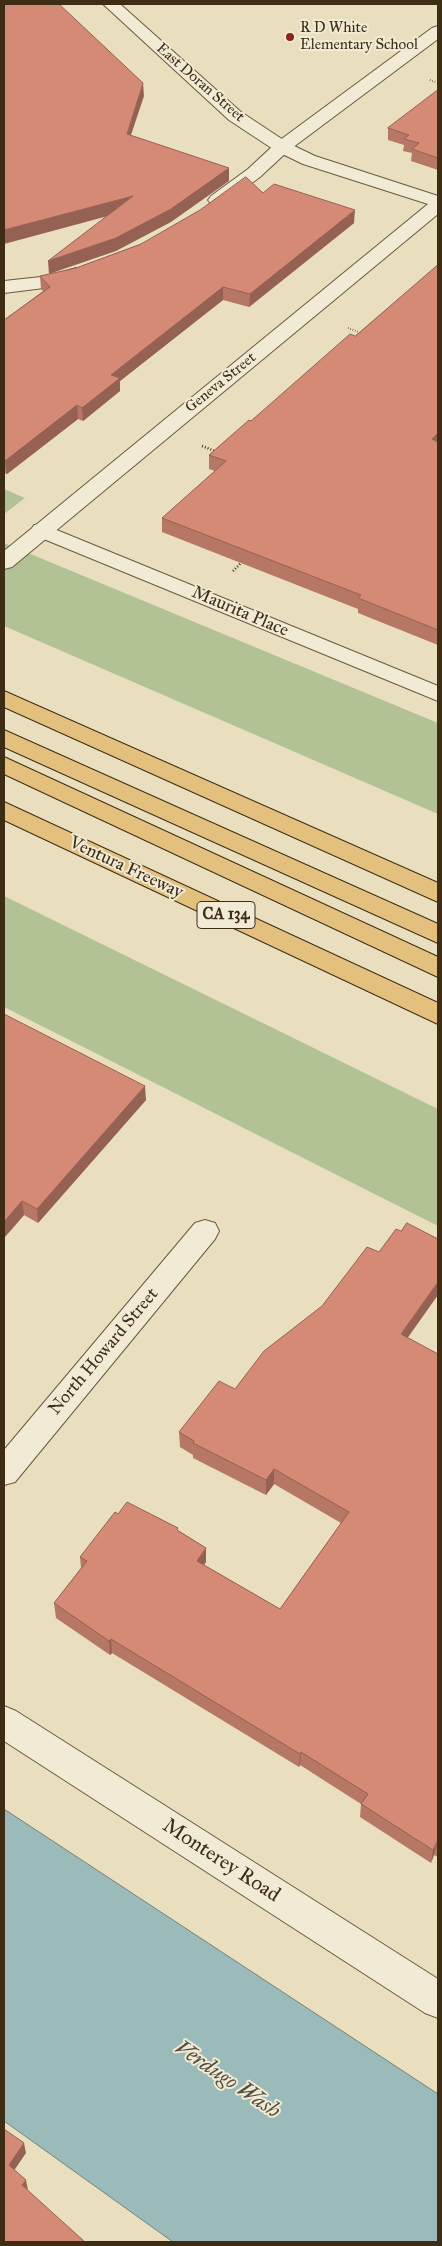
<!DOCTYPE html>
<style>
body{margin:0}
#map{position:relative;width:442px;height:2246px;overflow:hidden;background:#e9dfbe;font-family:"IM FELL Great Primer",serif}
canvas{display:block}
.frame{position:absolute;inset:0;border:5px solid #3e2c15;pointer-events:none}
</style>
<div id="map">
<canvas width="442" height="2246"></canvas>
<div class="frame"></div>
</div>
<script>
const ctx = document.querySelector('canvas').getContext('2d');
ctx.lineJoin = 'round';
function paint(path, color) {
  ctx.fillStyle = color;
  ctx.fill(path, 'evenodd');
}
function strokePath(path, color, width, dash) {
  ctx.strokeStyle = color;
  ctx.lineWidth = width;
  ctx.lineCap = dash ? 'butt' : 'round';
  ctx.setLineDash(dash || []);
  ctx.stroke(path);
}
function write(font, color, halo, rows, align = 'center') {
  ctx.font = font + ' "IM FELL Great Primer",serif';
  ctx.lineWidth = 4;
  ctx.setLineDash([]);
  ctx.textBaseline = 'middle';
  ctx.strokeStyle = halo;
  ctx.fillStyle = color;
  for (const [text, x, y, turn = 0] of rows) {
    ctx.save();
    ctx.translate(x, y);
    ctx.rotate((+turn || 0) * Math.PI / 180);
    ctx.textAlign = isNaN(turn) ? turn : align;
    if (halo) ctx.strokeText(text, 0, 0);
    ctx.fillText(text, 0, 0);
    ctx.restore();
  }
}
const green = new Path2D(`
 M4 489 25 498 4 514Z
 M4 543 438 723V814L4 626Z
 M4 896 438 1109V1226L4 1007Z`);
const water = new Path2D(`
 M4 1809 438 2094V2242H173L4 2121Z`);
const pathFar1 = new Path2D(`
 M430 80 438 83
 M348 328 361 333`);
const path = new Path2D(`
 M202 446 217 452
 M233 571 241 563`);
const minor = new Path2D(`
 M438 26V39L288 151 260 177 223 204 217 205 211 204 208 200 211 196 248 169 276 143 432 28Z
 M76 268 83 270 85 274 83 278 52 287 4 293V281L50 276Z
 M42 524 438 686V701L34 535 31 530 34 525Z
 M205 1220 215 1223 219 1231 215 1239 15 1482 4 1485V1450L195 1223Z`);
const tertiary = new Path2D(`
 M103 4H120L241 112 288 143 315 156 438 196V214L12 567 4 569V551L428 204 303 164 276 151 229 120Z
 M4 1706 16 1711 438 1979V2018L425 2013 4 1741Z`);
const motorway = new Path2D(`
 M4 691 438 883V902L4 707Z
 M4 730 438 924V943L4 747Z
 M4 757 438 957V977L4 774Z
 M4 802 438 1003V1024L4 820Z`);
const wall = new Path2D(`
 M438 90V170L411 161 412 153 403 151 404 145 388 140V128Z
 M263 193 354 223 249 307 223 300 120 381V391L83 421 78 419 7 474 4 473V320L43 291 41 289 40 276 76 268 141 244Z
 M438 265V645L358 613V609L162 532V518L215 471 209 469V455L251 421 355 336Z
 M4 1014 146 1100 38 1223 24 1215 4 1238Z
 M408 1338 438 1354V1857L434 1855 431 1863 360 1817 361 1804 300 1765 299 1767 112 1653 110 1655 56 1618 54 1603 81 1568 80 1557 118 1514 179 1531 206 1548V1562L204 1565 280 1609 341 1523 274 1484 266 1495 193 1458V1455L180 1447 179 1432 235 1389Z`);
const shadedWall = new Path2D(`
 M143 83 144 96 127 147V134Z
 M229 168V181L171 222 116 251 49 274 48 261Z
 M133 196 134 209 4 244V230Z
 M355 210 354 223 249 307 250 294Z
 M223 287V300L120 381V391L83 421 82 408 111 375Z
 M77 405 78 419 7 474 5 461Z
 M438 433V446L432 439Z
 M145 1086 146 1100 38 1223 37 1209Z
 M22 1201 24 1215 4 1238V1222Z
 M438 1282V1295L399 1350 401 1334Z
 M274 1469V1484L266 1495V1480Z
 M206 1548V1562L197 1575V1561Z
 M111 1639 112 1653 110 1655 109 1641Z
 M301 1752 300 1765 299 1767 300 1754Z
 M437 1842 434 1855 431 1863 433 1850Z
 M24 2143 26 2153 11 2175 9 2165Z
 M26 2180 28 2190 22 2185Z`);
const building = new Path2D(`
 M4 4H59L143 83 127 134 229 168 171 209 116 238 48 261 133 196 4 230Z
 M438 90V158L412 149 419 143 404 139 409 135 388 128Z
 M246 177 263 193 274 184 355 210 250 294 223 287 111 375 120 378 82 408 77 405 5 461 4 460V320L50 287 40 276 76 268 141 244 200 210Z
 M438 265V433L432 439 438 442V630L358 598 361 595 162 518 226 461 209 455 249 420 251 421 350 334 355 336Z
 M4 1014 145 1086 37 1209 22 1201 4 1222Z
 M407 1223 438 1239V1282L401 1334 438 1354V1843L437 1842 433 1850 361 1804 368 1794 301 1752 300 1754 111 1639 109 1641 54 1603 87 1561 80 1557 115 1512 118 1514 127 1502 178 1528 177 1530 206 1548 197 1561 280 1609 349 1512 274 1469 266 1480 193 1443 194 1441 179 1432 219 1381 235 1389 264 1351 322 1306 367 1247 379 1252 396 1229 401 1231Z
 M4 2129 24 2143 9 2165 26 2180 22 2185 85 2242H4Z`);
const markers = [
 [290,37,5,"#8f2418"]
];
const farPoinames = [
 ["R D White",300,28],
 ["Elementary School",300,45]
];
const farStreetnames = [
 ["East Doran Street",200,83,41],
 ["Geneva Street",221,383,-39]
];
const shields = [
 [226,915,58]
];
const shieldNames = [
 ["CA 134",226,915]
];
const streetNames = [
 ["Maurita Place",240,612,23],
 ["Ventura Freeway",126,868,25],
 ["North Howard Street",104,1352,-50]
];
const nearStreetnames = [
 ["Monterey Road",221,1861,33]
];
const nearWaternames = [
 ["Verdugo Wash",227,2080,34]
];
paint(green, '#b2c295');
paint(water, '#9abbba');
strokePath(water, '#758278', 1);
strokePath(minor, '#69593f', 2);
strokePath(tertiary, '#69593f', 2);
strokePath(motorway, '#3e2c15', 2);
strokePath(pathFar1, '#3e2c15', 2, [0.5, 2]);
strokePath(path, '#3e2c15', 2.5, [1, 2]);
paint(minor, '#f1ead5');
paint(tertiary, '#f1ead5');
paint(motorway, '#e4c07f');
paint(wall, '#b77765');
paint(shadedWall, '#956153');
paint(building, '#d58a76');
strokePath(building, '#956153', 1);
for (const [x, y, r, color] of markers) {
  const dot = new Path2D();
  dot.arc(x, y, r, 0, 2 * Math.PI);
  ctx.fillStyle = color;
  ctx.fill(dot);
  strokePath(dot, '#f1ead5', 2);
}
write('15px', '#3e2c15', '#f1ead5', farPoinames, 'left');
write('15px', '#3e2c15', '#f1ead5', farStreetnames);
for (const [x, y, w] of shields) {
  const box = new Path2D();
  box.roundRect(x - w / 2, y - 13.5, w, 27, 4);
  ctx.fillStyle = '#f1ead5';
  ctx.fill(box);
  strokePath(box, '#3e2c15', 1);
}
write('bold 16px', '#3e2c15', null, shieldNames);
write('18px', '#3e2c15', '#f1ead5', streetNames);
write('21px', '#3e2c15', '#f1ead5', nearStreetnames);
write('italic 22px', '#55503e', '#f1ead5', nearWaternames);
</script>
